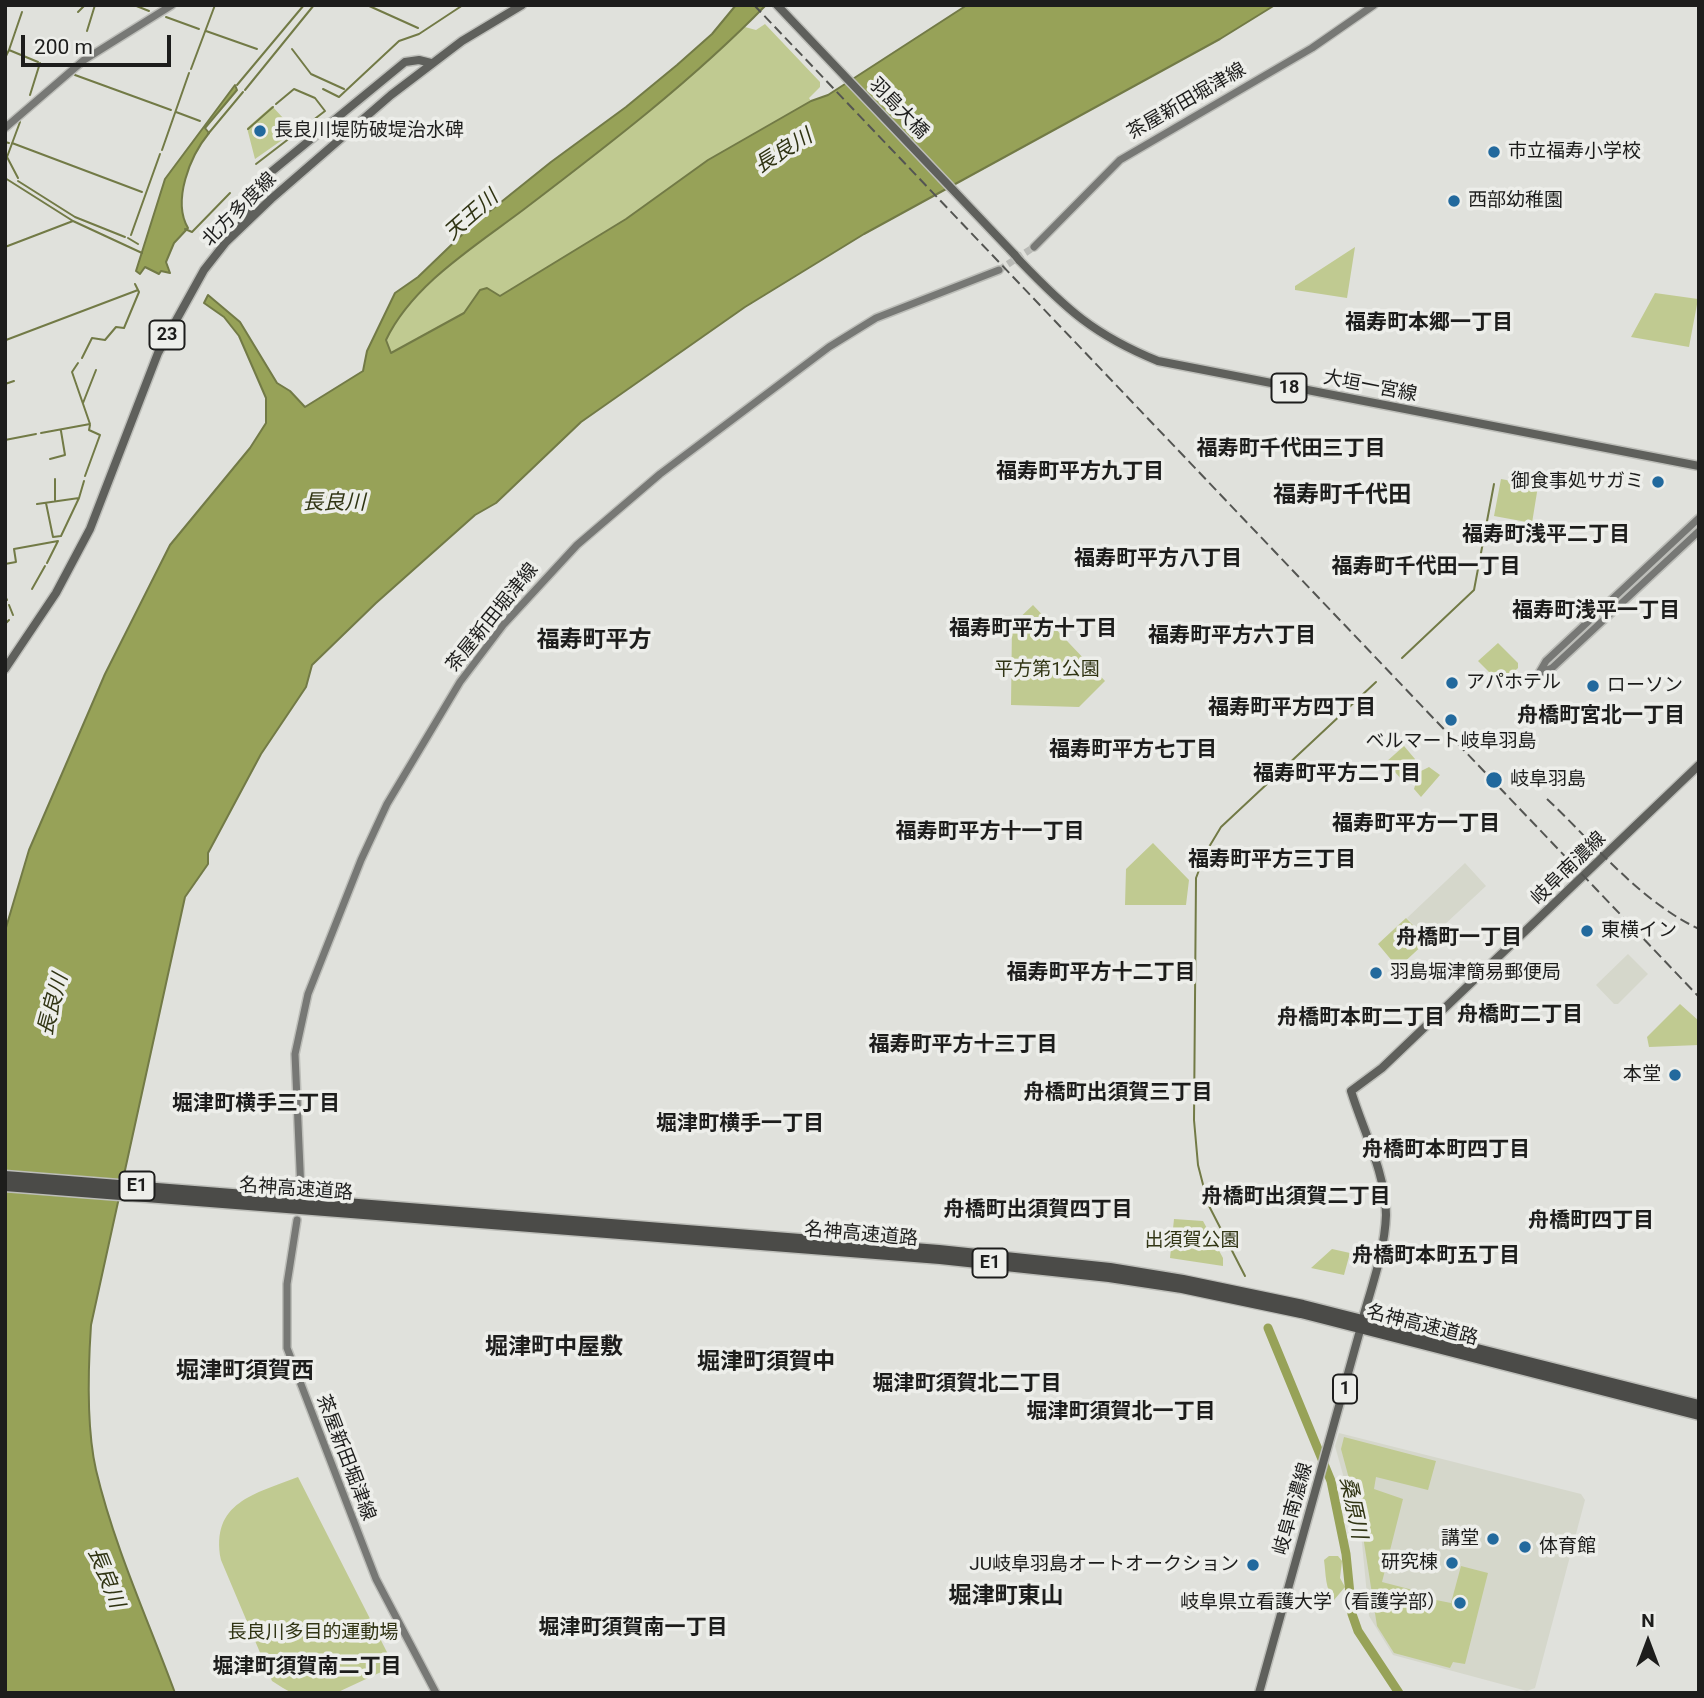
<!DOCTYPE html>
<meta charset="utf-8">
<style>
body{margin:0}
#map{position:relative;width:1704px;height:1698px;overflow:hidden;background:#e0e1dc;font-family:Roboto,sans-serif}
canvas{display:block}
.frame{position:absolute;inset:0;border:7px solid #1d1d1c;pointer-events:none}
.north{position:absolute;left:1613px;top:1607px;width:70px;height:70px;-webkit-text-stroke:5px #edeeea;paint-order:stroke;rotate:0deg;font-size:19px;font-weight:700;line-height:28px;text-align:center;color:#1d1d1c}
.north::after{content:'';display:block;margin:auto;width:24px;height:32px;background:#1d1d1c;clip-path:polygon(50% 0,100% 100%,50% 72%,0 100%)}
.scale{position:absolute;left:21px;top:35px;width:150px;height:32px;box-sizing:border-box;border:4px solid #1d1d1c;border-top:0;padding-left:9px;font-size:21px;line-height:24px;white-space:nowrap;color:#1d1d1c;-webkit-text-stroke:5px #edeeea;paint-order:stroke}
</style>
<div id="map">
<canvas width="1704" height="1698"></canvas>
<div class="frame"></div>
<div class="north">N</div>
<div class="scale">200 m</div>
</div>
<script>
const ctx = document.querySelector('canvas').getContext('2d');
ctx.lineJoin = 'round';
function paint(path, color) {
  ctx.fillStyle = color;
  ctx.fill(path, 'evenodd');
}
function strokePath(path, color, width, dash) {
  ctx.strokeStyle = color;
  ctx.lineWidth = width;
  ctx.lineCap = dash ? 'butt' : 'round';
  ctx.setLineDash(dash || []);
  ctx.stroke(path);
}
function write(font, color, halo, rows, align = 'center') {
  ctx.font = font + ' Roboto,"Noto Sans JP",sans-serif';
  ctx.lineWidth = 7;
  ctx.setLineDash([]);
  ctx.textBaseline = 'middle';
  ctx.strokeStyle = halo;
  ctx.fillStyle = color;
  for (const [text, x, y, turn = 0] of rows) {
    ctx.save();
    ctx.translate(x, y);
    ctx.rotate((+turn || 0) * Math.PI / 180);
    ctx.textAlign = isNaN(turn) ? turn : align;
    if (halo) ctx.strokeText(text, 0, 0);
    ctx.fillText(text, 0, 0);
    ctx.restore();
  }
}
const built = new Path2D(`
 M1465 863 1486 886 1428 940 1407 918Z
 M1628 954 1648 974 1618 1004H1614L1596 985Z
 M1339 1433 1581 1494 1585 1500 1535 1688 1527 1691 1393 1655 1369 1616 1362 1543 1335 1446Z`);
const green = new Path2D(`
 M765 24 820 82V87L809 98 811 101 708 160 626 219 500 297 487 288 480 290 464 313 391 354 386 340C412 284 475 247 523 210 599 152 674 92 745 27L756 30Z
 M272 106 295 131 255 159 247 128Z
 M1355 247 1347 298 1295 290V286Z
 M1655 293 1698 299 1689 347 1631 337Z
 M1501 479 1538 486 1532 523 1494 516Z
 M1033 605 1105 681 1079 707 1011 705 1012 625Z
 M1498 643 1518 663V668L1504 681H1498L1478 661Z
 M1404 746 1415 759 1407 780H1402L1386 762Z
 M1429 767 1440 775 1421 797 1414 789 1419 772Z
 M1153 843 1189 880 1186 905H1125L1126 869Z
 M1406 918 1428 940 1398 968 1378 944Z
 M1680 1004 1699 1021V1045L1649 1047 1647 1037Z
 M1174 1219 1203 1221 1223 1258V1266L1170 1258Z
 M1332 1249 1350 1253 1344 1275 1311 1268Z
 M1344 1437 1436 1461 1428 1490 1376 1477 1374 1489 1403 1499 1382 1582 1436 1596V1600L1451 1603 1461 1566 1488 1573 1465 1664 1453 1662 1450 1668 1394 1653 1377 1626 1361 1523 1341 1449Z
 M298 1477 394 1666 336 1693H292L283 1688 272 1681 221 1560C210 1502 255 1494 298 1477Z
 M1329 1556H1338L1342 1561 1340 1578 1345 1587 1334 1600C1325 1589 1326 1574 1324 1560Z`);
const water = new Path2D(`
 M736 5H766C692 81 607 146 523 210 474 247 412 285 386 340L391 353 464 313 480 290 487 288 500 296 626 219 708 160 811 101 828 95 967 5H1275L1220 39 864 234 745 307 581 422 496 503 475 515 376 603 312 665 306 687 261 754 208 853V864L185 897 91 1325C88 1370 86 1426 96 1470 114 1546 148 1620 175 1693H5V931L29 850 105 674 170 545 250 448 266 423V398L239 336 224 317 204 303 208 295 240 322 277 383 290 391 305 407 363 371 367 351 395 293 418 277 470 227 551 162 626 107 677 65 712 34Z
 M235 85 237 90 205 128 209 133C190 156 172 201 188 228L174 243 166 262 170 273 161 271 159 274 145 267 140 274 136 271 165 179Z`);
const stream = new Path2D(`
 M134 5 149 11
 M367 5 418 28
 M22 12 9 50 38 62
 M78 12 85 5
 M166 17 199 29
 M87 31 95 5
 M206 31 257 49
 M292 49 311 74 344 89
 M5 58 9 50
 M191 69 215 5
 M75 75 171 110
 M237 85 304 5
 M323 89 339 97 399 41 419 34 463 5
 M245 90 314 5
 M30 95 40 63
 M176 112 200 121
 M248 129 273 107
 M208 134 243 92
 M5 142 9 143
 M12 143 142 192
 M162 150 189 73
 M256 164 325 111 315 98 294 89 276 104
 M5 178 73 221 142 253
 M18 178 7 157 20 122
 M18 181 75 217 125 237
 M185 229 192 232 230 193
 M131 235 160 154
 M128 238 138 244
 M5 247 73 221
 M6 340 138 290
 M82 358 92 338 105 340 116 327 124 328 139 292 135 284
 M5 384 14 381
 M83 403 96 370
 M41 433 90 424 72 372 78 363
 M5 440 36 434
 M50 459 65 455 61 431
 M85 476 100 435 89 430 90 425
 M55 500V479
 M46 503 53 537 61 536 79 498
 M37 504 79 498 84 481
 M5 564 16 562 14 549 58 541 47 563
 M32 589 45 566
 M5 596 7 600
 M9 605 13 615
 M5 624 9 620
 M1402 658 1474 590 1494 484
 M1245 1276 1208 1204 1198 1165 1194 1120 1196 878 1206 852 1221 827 1376 682`);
const river = new Path2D(`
 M1268 1328 1331 1481 1346 1554 1352 1614 1358 1631 1399 1693`);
const secondaryTunnel = new Path2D(`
 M999 270 1034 247`);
const secondary = new Path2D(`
 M5 128 84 60 172 5
 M1034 247 1120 160 1312 48 1374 5
 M1539 673 1546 661 1699 518
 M1540 673 1552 668 1699 531
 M301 1192 295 1054 308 994 361 860 387 804 460 682 504 624 577 545 660 474 829 347 876 318 999 270
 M297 1220 287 1284V1348L376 1579 436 1693`);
const primary = new Path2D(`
 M777 5 1015 255
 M242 223 271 172 405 62 419 60 431 63
 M1019 260C1066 309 1094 335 1158 361L1699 466
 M5 669 56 593 90 529 158 353 204 270 226 242 271 199 391 95 462 41 522 5
 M1364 1314C1373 1283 1385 1248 1386 1215 1386 1174 1363 1130 1351 1091L1382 1068 1699 765
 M1259 1693 1359 1334`);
const highway = new Path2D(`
 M5 1176 939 1250 1110 1268 1183 1280 1303 1305 1699 1405
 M5 1186 940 1259 1109 1277 1182 1288 1301 1313 1699 1415`);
const rail = new Path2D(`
 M754 5 1699 997
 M1547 799C1595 844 1638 900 1699 929`);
const primaryBridge = new Path2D(`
 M1015 255 1019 260`);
const markers = [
 [260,131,7,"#22699d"],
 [1494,152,7,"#22699d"],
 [1454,201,7,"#22699d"],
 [1658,482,7,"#22699d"],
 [1452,683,7,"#22699d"],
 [1593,686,7,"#22699d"],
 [1451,720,7,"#22699d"],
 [1494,780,9,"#22699d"],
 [1587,931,7,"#22699d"],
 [1376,973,7,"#22699d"],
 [1675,1075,7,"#22699d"],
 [1493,1539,7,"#22699d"],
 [1525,1547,7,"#22699d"],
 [1452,1563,7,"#22699d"],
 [1253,1565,7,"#22699d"],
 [1460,1603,7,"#22699d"]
];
const shields = [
 [167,335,35],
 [1289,388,35],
 [137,1186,35],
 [990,1263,35],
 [1345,1389,24]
];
const shieldNames = [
 ["23",167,335],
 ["18",1289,388],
 ["E1",137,1186],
 ["E1",990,1263],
 ["1",1345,1389]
];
const streetNames = [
 ["茶屋新田堀津線",1187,102,-30],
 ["羽島大橋",898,109,46],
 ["北方多度線",240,210,-45],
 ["大垣一宮線",1370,387,11],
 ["茶屋新田堀津線",493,618,-51],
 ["岐阜南濃線",1569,869,-44],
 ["名神高速道路",296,1190,4],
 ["名神高速道路",861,1235,5],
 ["名神高速道路",1422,1326,14],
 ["茶屋新田堀津線",345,1458,69],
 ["岐阜南濃線",1294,1509,-74]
];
const poiNames = [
 ["長良川堤防破堤治水碑",274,131],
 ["市立福寿小学校",1508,152],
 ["西部幼稚園",1468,201],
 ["御食事処サガミ",1644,482,"right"],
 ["アパホテル",1466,683],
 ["ローソン",1607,686],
 ["ベルマート岐阜羽島",1451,742,"center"],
 ["岐阜羽島",1510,780],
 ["東横イン",1601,931],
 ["羽島堀津簡易郵便局",1390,973],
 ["本堂",1661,1075,"right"],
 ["講堂",1479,1539,"right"],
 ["体育館",1539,1547],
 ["研究棟",1438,1563,"right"],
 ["JU岐阜羽島オートオークション",1239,1565,"right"],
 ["岐阜県立看護大学（看護学部）",1446,1603,"right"]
];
const parkNames = [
 ["平方第1公園",1047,670],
 ["出須賀公園",1192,1241],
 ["長良川多目的運動場",313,1633]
];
const waterNames = [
 ["長良川",784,152,-32],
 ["天王川",472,216,-41],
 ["長良川",334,504],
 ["長良川",54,1005,-75],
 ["桑原川",1352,1508,78],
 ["長良川",105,1578,68]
];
const neighbourhoodNames = [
 ["福寿町本郷一丁目",1429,324],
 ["福寿町千代田三丁目",1291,450],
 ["福寿町平方九丁目",1080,473],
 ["福寿町浅平二丁目",1546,536],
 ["福寿町平方八丁目",1158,560],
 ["福寿町千代田一丁目",1426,568],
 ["福寿町浅平一丁目",1596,612],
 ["福寿町平方十丁目",1033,630],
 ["福寿町平方六丁目",1232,637],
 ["福寿町平方四丁目",1292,709],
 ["舟橋町宮北一丁目",1601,717],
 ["福寿町平方七丁目",1133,751],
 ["福寿町平方二丁目",1337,775],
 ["福寿町平方一丁目",1416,825],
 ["福寿町平方十一丁目",990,833],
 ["福寿町平方三丁目",1272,861],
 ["舟橋町一丁目",1459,939],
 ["福寿町平方十二丁目",1101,974],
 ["舟橋町二丁目",1520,1016],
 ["舟橋町本町二丁目",1361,1019],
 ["福寿町平方十三丁目",963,1046],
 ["舟橋町出須賀三丁目",1118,1094],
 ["堀津町横手三丁目",256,1105],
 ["堀津町横手一丁目",740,1125],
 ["舟橋町本町四丁目",1446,1151],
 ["舟橋町出須賀二丁目",1296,1198],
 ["舟橋町出須賀四丁目",1038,1211],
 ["舟橋町四丁目",1591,1222],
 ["舟橋町本町五丁目",1436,1257],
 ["堀津町須賀北二丁目",967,1385],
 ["堀津町須賀北一丁目",1121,1413],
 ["堀津町須賀南一丁目",633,1629],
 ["堀津町須賀南二丁目",307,1668]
];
const quarterNames = [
 ["福寿町千代田",1342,496],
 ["福寿町平方",594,641],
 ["堀津町中屋敷",554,1348],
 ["堀津町須賀中",766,1363],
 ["堀津町須賀西",245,1372],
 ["堀津町東山",1006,1597]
];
paint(built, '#d5d7cb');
paint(green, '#c0ca91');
paint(water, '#97a258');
strokePath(water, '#727a46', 2);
strokePath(stream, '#727a46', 2);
strokePath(river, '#97a258', 9);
strokePath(secondaryTunnel, '#b9bab6', 7, [7, 3.5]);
strokePath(secondary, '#bdbeb9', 10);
strokePath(primary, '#bdbeb9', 11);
strokePath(highway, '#bdbeb9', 13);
strokePath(secondary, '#777875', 7);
strokePath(primary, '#5f605c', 8);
strokePath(highway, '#4b4b48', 10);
strokePath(rail, '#545552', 2, [10, 5]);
strokePath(primaryBridge, '#bdbeb9', 11, []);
strokePath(primaryBridge, '#5f605c', 8);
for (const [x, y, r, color] of markers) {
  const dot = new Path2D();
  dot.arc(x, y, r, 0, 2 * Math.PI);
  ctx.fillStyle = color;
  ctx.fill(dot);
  strokePath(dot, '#edeeea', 2.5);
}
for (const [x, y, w] of shields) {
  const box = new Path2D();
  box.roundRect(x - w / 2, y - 14.5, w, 29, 5);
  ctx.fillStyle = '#edeeea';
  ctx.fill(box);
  strokePath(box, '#1d1d1c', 2);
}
write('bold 18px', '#1d1d1c', null, shieldNames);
write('19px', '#1d1d1c', '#edeeea', streetNames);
write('19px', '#1d1d1c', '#edeeea', poiNames, 'left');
write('19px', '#313514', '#edeeea', parkNames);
write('italic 21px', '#303413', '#edeeea', waterNames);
write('bold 21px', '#1d1d1c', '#edeeea', neighbourhoodNames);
write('bold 23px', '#1d1d1c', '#edeeea', quarterNames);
</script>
